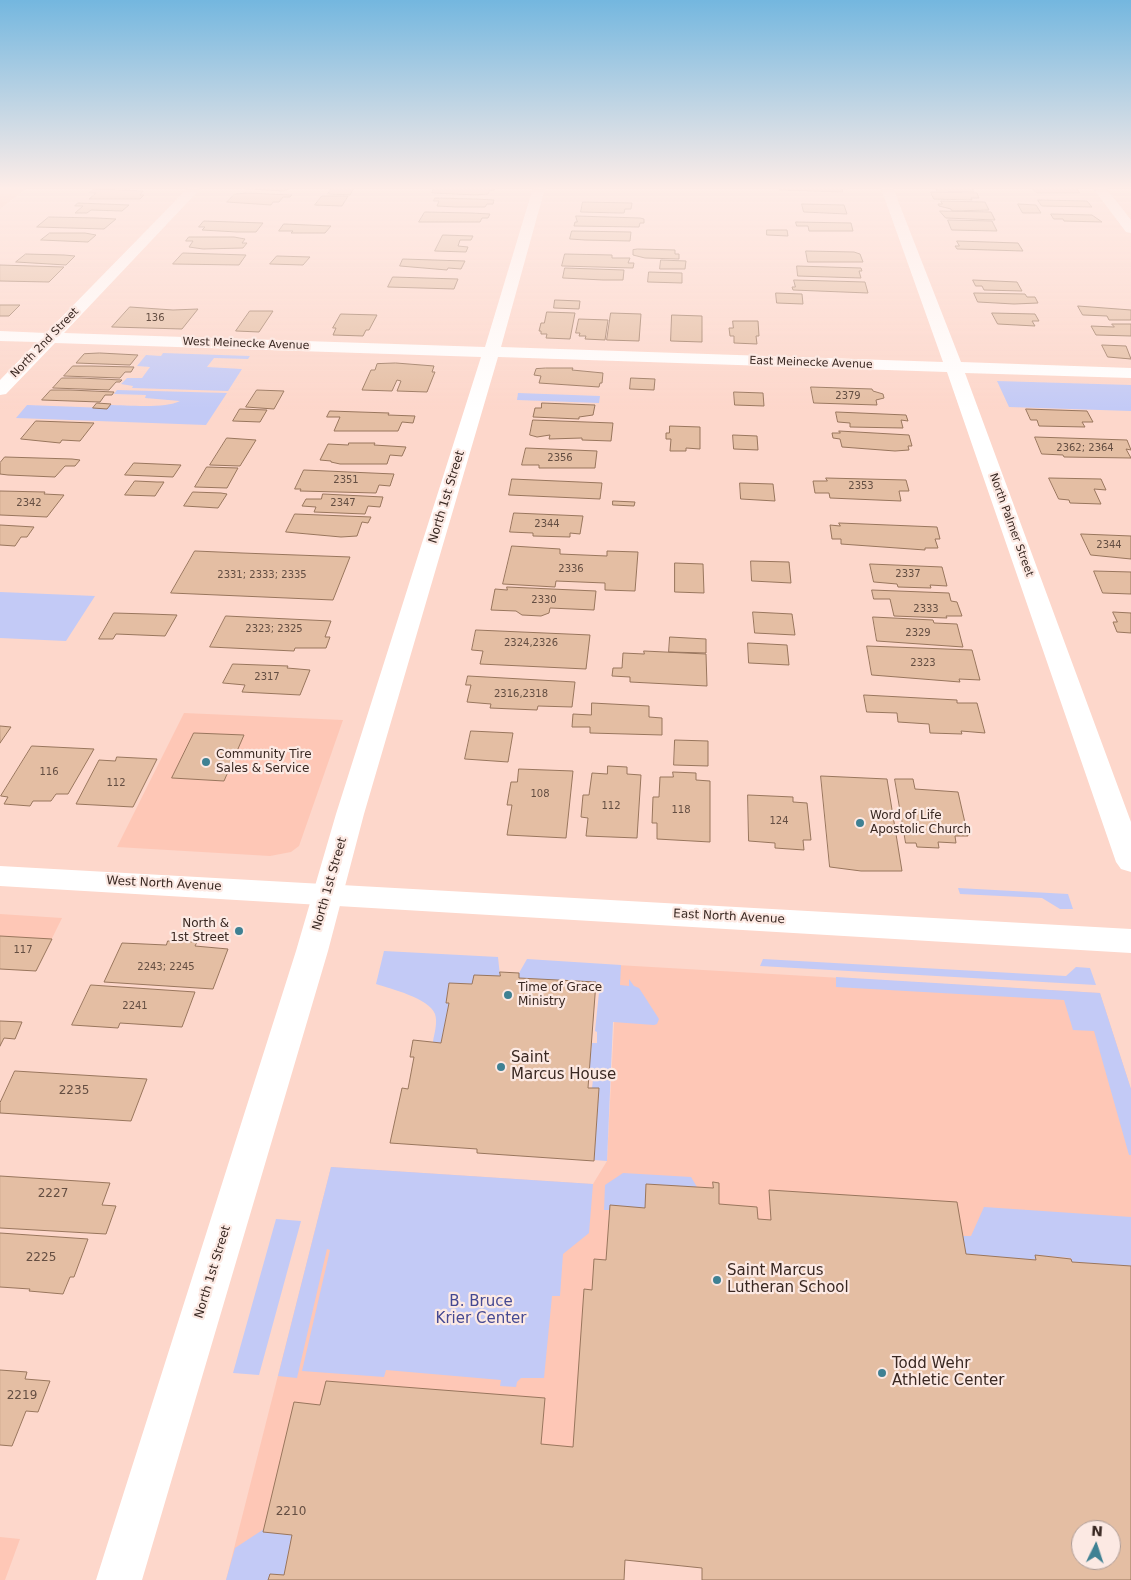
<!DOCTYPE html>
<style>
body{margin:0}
#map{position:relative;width:1131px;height:1580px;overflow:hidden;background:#fdd7cb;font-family:"DejaVu Sans",sans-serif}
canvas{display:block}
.north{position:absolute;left:1071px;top:1520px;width:50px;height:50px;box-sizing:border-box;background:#fce9e3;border:1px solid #ae9c96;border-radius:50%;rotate:4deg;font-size:14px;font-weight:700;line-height:20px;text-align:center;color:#392822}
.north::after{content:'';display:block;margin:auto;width:18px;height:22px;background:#3f8193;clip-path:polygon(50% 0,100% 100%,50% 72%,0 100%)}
</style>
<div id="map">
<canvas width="1131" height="1580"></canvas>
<div class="north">N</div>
</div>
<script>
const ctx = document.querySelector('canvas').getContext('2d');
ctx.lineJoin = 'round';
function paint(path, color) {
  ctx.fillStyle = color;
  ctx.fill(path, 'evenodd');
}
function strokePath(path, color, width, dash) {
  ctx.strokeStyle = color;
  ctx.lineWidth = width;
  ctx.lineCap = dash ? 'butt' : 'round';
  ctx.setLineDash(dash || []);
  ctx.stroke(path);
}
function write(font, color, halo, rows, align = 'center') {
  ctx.font = font + ' "DejaVu Sans",sans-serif';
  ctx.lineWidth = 4.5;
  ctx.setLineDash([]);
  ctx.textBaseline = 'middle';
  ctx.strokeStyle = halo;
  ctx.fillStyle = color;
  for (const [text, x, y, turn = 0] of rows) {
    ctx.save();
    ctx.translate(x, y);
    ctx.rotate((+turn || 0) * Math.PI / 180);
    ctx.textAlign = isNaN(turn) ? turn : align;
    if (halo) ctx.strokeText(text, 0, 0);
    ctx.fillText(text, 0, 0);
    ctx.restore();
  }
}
const built = new Path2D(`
 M0 188H27L0 209Z
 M184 713 343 720 299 846 291 852 270 856 117 847Z
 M0 914 62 918 36 971 0 969Z
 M617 965 1100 993 1131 1089V1580L535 1520 529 1580H226L331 1167 593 1184 607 1161ZM1081 1530H1111V1560H1081Z
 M0 1537 20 1539 5 1580H0Z`);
const green = new Path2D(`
 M163 353 250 356 248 359 214 358 207 367 242 369 228 391 132 388 133 386 121 384 127 378H142L150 367 137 366 146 355 161 356Z
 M997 381 1131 385V411L1009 407Z
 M117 390 227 393 206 425 16 418 27 405 106 408 109 405C127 405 165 409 180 401L145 398 146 395 114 394Z
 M518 393 600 396 599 403 517 400Z
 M0 592 95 596 66 641 0 638Z
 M958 888 1068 894 1073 909H1060L1042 898 960 894Z
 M384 951 498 957 500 976 472 984 449 983 446 1002 449 1003 441 1043 433 1042C434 1034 438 1023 435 1014 429 998 391 989 376 984Z
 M527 959 621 965 620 985 629 986V979L634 986 639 988 659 1019 657 1024 654 1025 613 1022 607 1161 594 1160 599 1089 592 1088 593 1080H588L592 1043H597V1032L595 1031 600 983 519 978V973Z
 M763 959 1066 976 1076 967 1090 968 1096 985 760 966Z
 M836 977 1100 993 1131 1089V1155H1129L1094 1031 1073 1030 1064 1000 836 987Z
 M331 1167 593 1184 589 1233 563 1254 560 1296H552L544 1378H521L517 1382 516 1387 500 1386 501 1380 386 1370 384 1377 302 1371 330 1250 327 1249 297 1378 278 1376Z
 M623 1173 691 1177 697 1187 646 1184 645 1208 610 1205V1210H604L605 1185Z
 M984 1207 1131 1217V1266L1072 1262 1071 1258 1035 1255 1036 1260 966 1254 963 1236H971Z
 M276 1219 301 1221 259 1375 233 1373Z
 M264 1529V1532L292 1535 284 1575 270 1574 268 1580H226L235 1548Z`);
const building = new Path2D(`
 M239 188H290L284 191Z
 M332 188H354L350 195 328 194Z
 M434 188H495L494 190H490L488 194 476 195 432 193Z
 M780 188H848V189H842L843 192 780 190Z
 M936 188H972L974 192 937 191Z
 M1032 188H1076L1080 193H1037Z
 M94 189 143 191 140 195H144L140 199H89L96 193H90Z
 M931 192 977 193 979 198H971L972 200 934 199Z
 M235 194 248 193 292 195 290 197H283L279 202H273L271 205 227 202Z
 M322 196H348L342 206 315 205Z
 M435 198 476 199 494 200 493 204H487L485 207H456L437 206 439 201H434Z
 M1038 200 1087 201 1092 207 1042 206Z
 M941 201 985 202 989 210 952 211 951 209 939 206 938 204H942Z
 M583 202 632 203 631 209H625L624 213H620L581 212Z
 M78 203 129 205 122 211 91 210 87 213H75L83 206H75Z
 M802 204 844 205 847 214 804 212Z
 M1018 204 1036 205 1041 213H1023Z
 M940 211 991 212 995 220 946 218Z
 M425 212 471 213 490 214 488 218H482L480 222H419Z
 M1051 214 1092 215 1102 222 1064 221 1063 219H1054Z
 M576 216 640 218 644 219V223H640L639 227 574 226 575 222H577Z
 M49 217 97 218 116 219 104 229 37 227Z
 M948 220 992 221 997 231 952 230Z
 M204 221 263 223 256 232H237L202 230 205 227H199Z
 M796 222 851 223 853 231H809L808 226H797Z
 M284 224 331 226 325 233H291L293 231H279Z
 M767 230H787L788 236 767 235Z
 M572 231 631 232 630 241 585 240 570 239Z
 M50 233H85L96 235 88 242 41 240Z
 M443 235 473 236 471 240H460L458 246 468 247 466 252 435 251Z
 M189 237H234L245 239 242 243H247L243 248 203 249 189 247 193 241H186Z
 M957 241 1018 243 1023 251 957 249 955 246H959Z
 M638 249 675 250V254H679V259L645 258 633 255V250Z
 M806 251 854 252 860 254 863 262H808Z
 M183 253 246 255 239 265 173 264Z
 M26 254 64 255 75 256 66 265 16 262Z
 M565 254 612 255V258H630L628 263H634L633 268 562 266Z
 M277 256 310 257 303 265 270 264Z
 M403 259 465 261 461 269 448 268 447 270 400 266Z
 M661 260 686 261 685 269H660Z
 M0 265 64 267 49 282 0 281Z
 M797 266 861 268 862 271H859L861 278 798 276Z
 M565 268 624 270 623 280H603L563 278Z
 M649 272 682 273V283L648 282Z
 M393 277 458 279 454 289 388 287Z
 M794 280 865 282 868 293 793 290 792 287H795Z
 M973 280 1017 282 1022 291 984 290 982 286H976Z
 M776 293 802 294 803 304 777 303Z
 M974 293 1025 294 1027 297H1035L1038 303 1014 304 978 302Z
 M555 300 580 301 579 309 554 308Z
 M0 305H20L9 316H0Z
 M1078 306 1131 310V320H1109L1107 316 1083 315Z
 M130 307 173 310 198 309 182 329 112 327Z
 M250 311H273L259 332 236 331Z
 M547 312 575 313 570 339 546 338 547 334H541V331H539L541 323H544Z
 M611 313 641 314 639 341 607 340Z
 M992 313 1035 314 1039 321H1032L1035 326 998 324Z
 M341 314 377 315 369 330H366L363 336 333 335 336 328H333Z
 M672 315 702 316V342L671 341Z
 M579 319 608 320 605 340 585 339 586 336H579L580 333H576Z
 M733 321H758L759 336H756L757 344 734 343V336H730L729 328H733Z
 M1112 324H1131V336L1096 335 1091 326 1114 327Z
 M1102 345 1126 346 1131 359 1108 357Z
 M100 353 138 355 130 365 76 363 84 354Z
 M396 363 434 366 432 372H435L427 392 397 391 401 381 397 380 392 391 362 390 371 370H375L377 364Z
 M73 366H91L134 367 131 372H125L120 378 64 376Z
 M546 368H573L572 370 603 373 602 383H600L599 387 539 383 541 376 534 375 536 369Z
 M62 378H80L122 380 120 382H116L109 390 53 388Z
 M631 378 655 379 654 390 630 389Z
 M811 387 872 389 873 391 883 394 884 398 876 400 877 405 814 403Z
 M51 390H70L114 392 112 395H105L100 402 42 400Z
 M257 390 284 391 274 409 246 407Z
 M734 392 763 393 764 406 735 405Z
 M97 403 111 404 107 409 93 408Z
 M542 403 595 405 593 415 579 417V419L533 417 535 408H541Z
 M240 409 267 410 260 422 233 421Z
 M1026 409 1087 411 1093 422H1082L1085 427 1039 426 1037 420H1031Z
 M330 411 389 413 388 415 415 416 413 423 402 422 398 431H334L340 417H327Z
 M836 412 906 415 908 421 901 420 903 428 850 427V423L838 422Z
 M533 420 613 423 611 441 582 440V438L549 439 550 435 537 437 530 435Z
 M36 421 94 423 80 441 62 440 60 443 21 439Z
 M670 426 700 427V449L686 448V451H670L671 439H666V433H669Z
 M839 431 909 435 912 446H908L909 450 895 451 842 447 840 439 833 438 832 433H840Z
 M733 435 757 436 758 450 734 449Z
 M1035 437 1127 440 1131 450 1126 449 1131 458 1064 457 1063 455 1042 454Z
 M227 438 256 440 240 466 210 465Z
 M349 443H375L374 445 406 447 402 456 390 455 387 464H340L331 462V461L320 460 328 444 348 445Z
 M526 448 597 451 595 468H539V465H522Z
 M5 457 72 459 80 460 75 466H65L55 477 8 475 0 474V463Z
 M134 463 181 465 173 477 125 475Z
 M207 467 238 468 227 488 195 487Z
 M304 470 394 474 390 486 379 485 376 493 300 491 301 489H295Z
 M826 478 906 480 909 491H899L901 501 830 498 829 493H815L813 481H827Z
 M1049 478 1101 479 1106 490 1094 489 1101 504 1070 503 1069 500 1059 499Z
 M512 479 602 483 600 499 509 495Z
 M135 481 157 482H164L155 496 125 495Z
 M740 483 773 484 775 501 741 499Z
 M0 491 45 492 44 494 64 495 47 517 0 515Z
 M193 492 221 493 227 494 218 508 184 506Z
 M323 494 383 497 380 507 368 506 365 514 314 512 316 507 302 506 306 499H321Z
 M613 501 635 502 634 506 613 505Z
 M514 513 583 516 580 534 570 533V537L533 536V533L510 532Z
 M295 514 371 517 368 523 362 522 357 536 341 537 286 532Z
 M839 523 937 527 940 539H935L938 548H925V550L841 544V539H832L830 525 840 526Z
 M0 525 34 527 27 537H21L15 546 0 545Z
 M1081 534 1131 536V559L1091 555Z
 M512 546 560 549V554L607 556V551L638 552 635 591 605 590V583L556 581 555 587 503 584Z
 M195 551 242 553 350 557 333 600 171 593Z
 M751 561 789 562 791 583 752 581Z
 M675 563 703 564 704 593 675 592Z
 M870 564 942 567 947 586 930 585 931 588 898 587 897 584 874 582Z
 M1094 571 1131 572V594L1103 593Z
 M507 587 596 591 594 610 550 608 549 613 541 616 522 615 516 611 491 610 495 589 507 590Z
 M872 590 949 593 951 601 957 602 962 616H946L947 618 894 616 890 599H874Z
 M753 612 792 614 795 635 755 633Z
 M1113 612 1131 613V633L1117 632 1113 622H1117Z
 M114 613 149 614 177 615 165 636 116 634 113 639H99Z
 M226 616 331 621 325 637H330L326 648H295L294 651 210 647Z
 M873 617 933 620 934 623 957 624 963 647 877 641Z
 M476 630 590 635 586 669 480 664 483 651 472 650Z
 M670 637 706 639V653L669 652Z
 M748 643 787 645 789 665 749 663Z
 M867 646 972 650 980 680 959 679 960 682 872 675Z
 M644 651 706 654 707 686 630 682V677L612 676 613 668H622L623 653 644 654Z
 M233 664 288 666 287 668 310 670 300 695 242 692 245 685 223 683Z
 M468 676 575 682 572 707 538 706 537 710 490 708 491 704 467 702 471 685H466Z
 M864 695 957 700V703H977L985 733 961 731 962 734 930 733 929 724 898 722 897 713 867 712Z
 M592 703 649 706V717L662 718V735L590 733V727H572L573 714 591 715Z
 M0 726 11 727 0 743Z
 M471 731 513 733 508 762 465 759Z
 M194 733 244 735 224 781 172 778Z
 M675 740 708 741V766L674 765Z
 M32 746 94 749 68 794H56L51 801H33L30 806 4 804 8 797 1 796Z
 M117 757 157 759 133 807 76 804 99 760 115 761Z
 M608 766 627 767V774L641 775 637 838 586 836 588 818 581 817 583 795H589L592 773 607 774Z
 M519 769 573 771 566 838 507 835 512 805H507L511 782H517Z
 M673 772 696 773V780L710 781V842L657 839V823H652L653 797H659L660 777H673Z
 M821 776 887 779 902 871H861L830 867Z
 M895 779H913L915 789 958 792 968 836H955L956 843 938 842 939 848 917 847 916 843H906Z
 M748 795 793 797V802L807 803 811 840H803L804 850 775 848V843L749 841Z
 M0 936 52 939 36 971 0 969Z
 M168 941 197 942 195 946 228 949 213 989 104 982 122 943 166 945Z
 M500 972 519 973V978L596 982 588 1088H599L594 1161 477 1153V1149L390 1143 402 1088 408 1089 414 1057H410L413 1040 441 1043 449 1003H446L449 983 472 984 474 975 500 976Z
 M91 985 195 992 182 1027 120 1023 118 1028 72 1025Z
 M0 1021 22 1022 15 1039 4 1038 0 1046Z
 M15 1071 147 1079 131 1121 0 1113V1103Z
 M0 1176 110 1183 102 1205 116 1206 106 1234 0 1228Z
 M713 1182 719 1183V1204L757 1207 758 1219 771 1220 769 1190 957 1202 966 1254 1036 1260 1035 1255 1071 1259 1072 1262 1131 1266V1580H702V1568L625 1560 624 1580H268L270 1574 284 1575 292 1535 263 1532 294 1402 320 1405 326 1381 545 1398 541 1444 573 1447 584 1289 592 1290 594 1259 606 1260 610 1205 645 1208 646 1184 713 1188ZM1081 1530H1111V1560H1081Z
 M0 1233 88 1239 74 1277H70L63 1294 29 1291 30 1289 0 1287Z
 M0 1370 27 1372 25 1379 50 1381 38 1412 26 1411 12 1446 0 1445Z`);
const street = new Path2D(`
 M188 188H201L64 333 485 347 533 188H545L501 347 943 362 881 188H893L961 362 1131 368V378L965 373 1131 822V872L1121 869 1116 862 947 372 498 357 364 814 328 951 142 1580H96L296 951 336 814 481 357 55 343 6 394 0 395V380L37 342 0 341V331L46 333Z
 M1093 188H1106L1131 220V233L1126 232Z`);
const secondary = new Path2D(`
 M0 866 1131 929V953L0 886Z`);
const markers = [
 [206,762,5,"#3f8193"],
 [860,823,5,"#3f8193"],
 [239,931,5,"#3f8193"],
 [508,995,5,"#3f8193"],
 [501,1067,5,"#3f8193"],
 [717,1280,5,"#3f8193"],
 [882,1373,5,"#3f8193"]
];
const numberNames = [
 ["136",155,318],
 ["2379",848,396],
 ["2362; 2364",1085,448],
 ["2356",560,458],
 ["2351",346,480],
 ["2353",861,486],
 ["2342",29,503],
 ["2347",343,503],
 ["2344",547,524],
 ["2344",1109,545],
 ["2336",571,569],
 ["2337",908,574],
 ["2331; 2333; 2335",262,575],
 ["2330",544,600],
 ["2333",926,609],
 ["2323; 2325",274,629],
 ["2329",918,633],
 ["2324,2326",531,643],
 ["2323",923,663],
 ["2317",267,677],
 ["2316,2318",521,694],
 ["116",49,772],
 ["112",116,783],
 ["108",540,794],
 ["112",611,806],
 ["118",681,810],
 ["124",779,821],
 ["117",23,950],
 ["2243; 2245",166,967],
 ["2241",135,1006]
];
const farStreetnames = [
 ["North 2nd Street",45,343,-46],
 ["West Meinecke Avenue",246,344,2],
 ["East Meinecke Avenue",811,363,2],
 ["North Palmer Street",1011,525,70]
];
const streetNames = [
 ["North 1st Street",447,497,-73],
 ["West North Avenue",164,884,3],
 ["North 1st Street",330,884,-74],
 ["East North Avenue",729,917,3],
 ["North 1st Street",213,1272,-73]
];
const poiNames = [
 ["Community Tire",216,755],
 ["Sales & Service",216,769],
 ["Word of Life",870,816],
 ["Apostolic Church",870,830],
 ["North &",229,924,"right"],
 ["1st Street",229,938,"right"],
 ["Time of Grace",518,988],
 ["Ministry",518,1002]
];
const nearNumbernames = [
 ["2235",74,1091],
 ["2227",53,1194],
 ["2225",41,1258],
 ["2219",22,1396],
 ["2210",291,1512]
];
const nearPoinames = [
 ["Saint",511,1058],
 ["Marcus House",511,1075],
 ["Saint Marcus",727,1271],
 ["Lutheran School",727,1288],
 ["Todd Wehr",892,1364],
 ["Athletic Center",892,1381]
];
const nearParknames = [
 ["B. Bruce",481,1302],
 ["Krier Center",481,1319]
];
paint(built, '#fec7b6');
paint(green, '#c3caf6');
paint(building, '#e4bea3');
strokePath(building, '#99765d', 1);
paint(street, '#fff');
paint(secondary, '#fff');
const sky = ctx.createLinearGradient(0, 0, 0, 409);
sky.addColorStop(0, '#74b7df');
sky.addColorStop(0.46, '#feede8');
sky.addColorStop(1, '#feede800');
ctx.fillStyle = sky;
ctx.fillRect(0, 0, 1131, 409);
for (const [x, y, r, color] of markers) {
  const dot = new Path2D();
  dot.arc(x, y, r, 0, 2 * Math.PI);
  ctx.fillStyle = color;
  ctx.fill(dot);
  strokePath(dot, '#fce9e3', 2);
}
write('10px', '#644e42', null, numberNames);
write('11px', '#392822', '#fce9e3', farStreetnames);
write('12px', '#392822', '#fce9e3', streetNames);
write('12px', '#392822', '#fce9e3', poiNames, 'left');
write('12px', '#644e42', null, nearNumbernames);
write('15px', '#392822', '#fce9e3', nearPoinames, 'left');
write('15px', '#454992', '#fce9e3', nearParknames);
</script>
